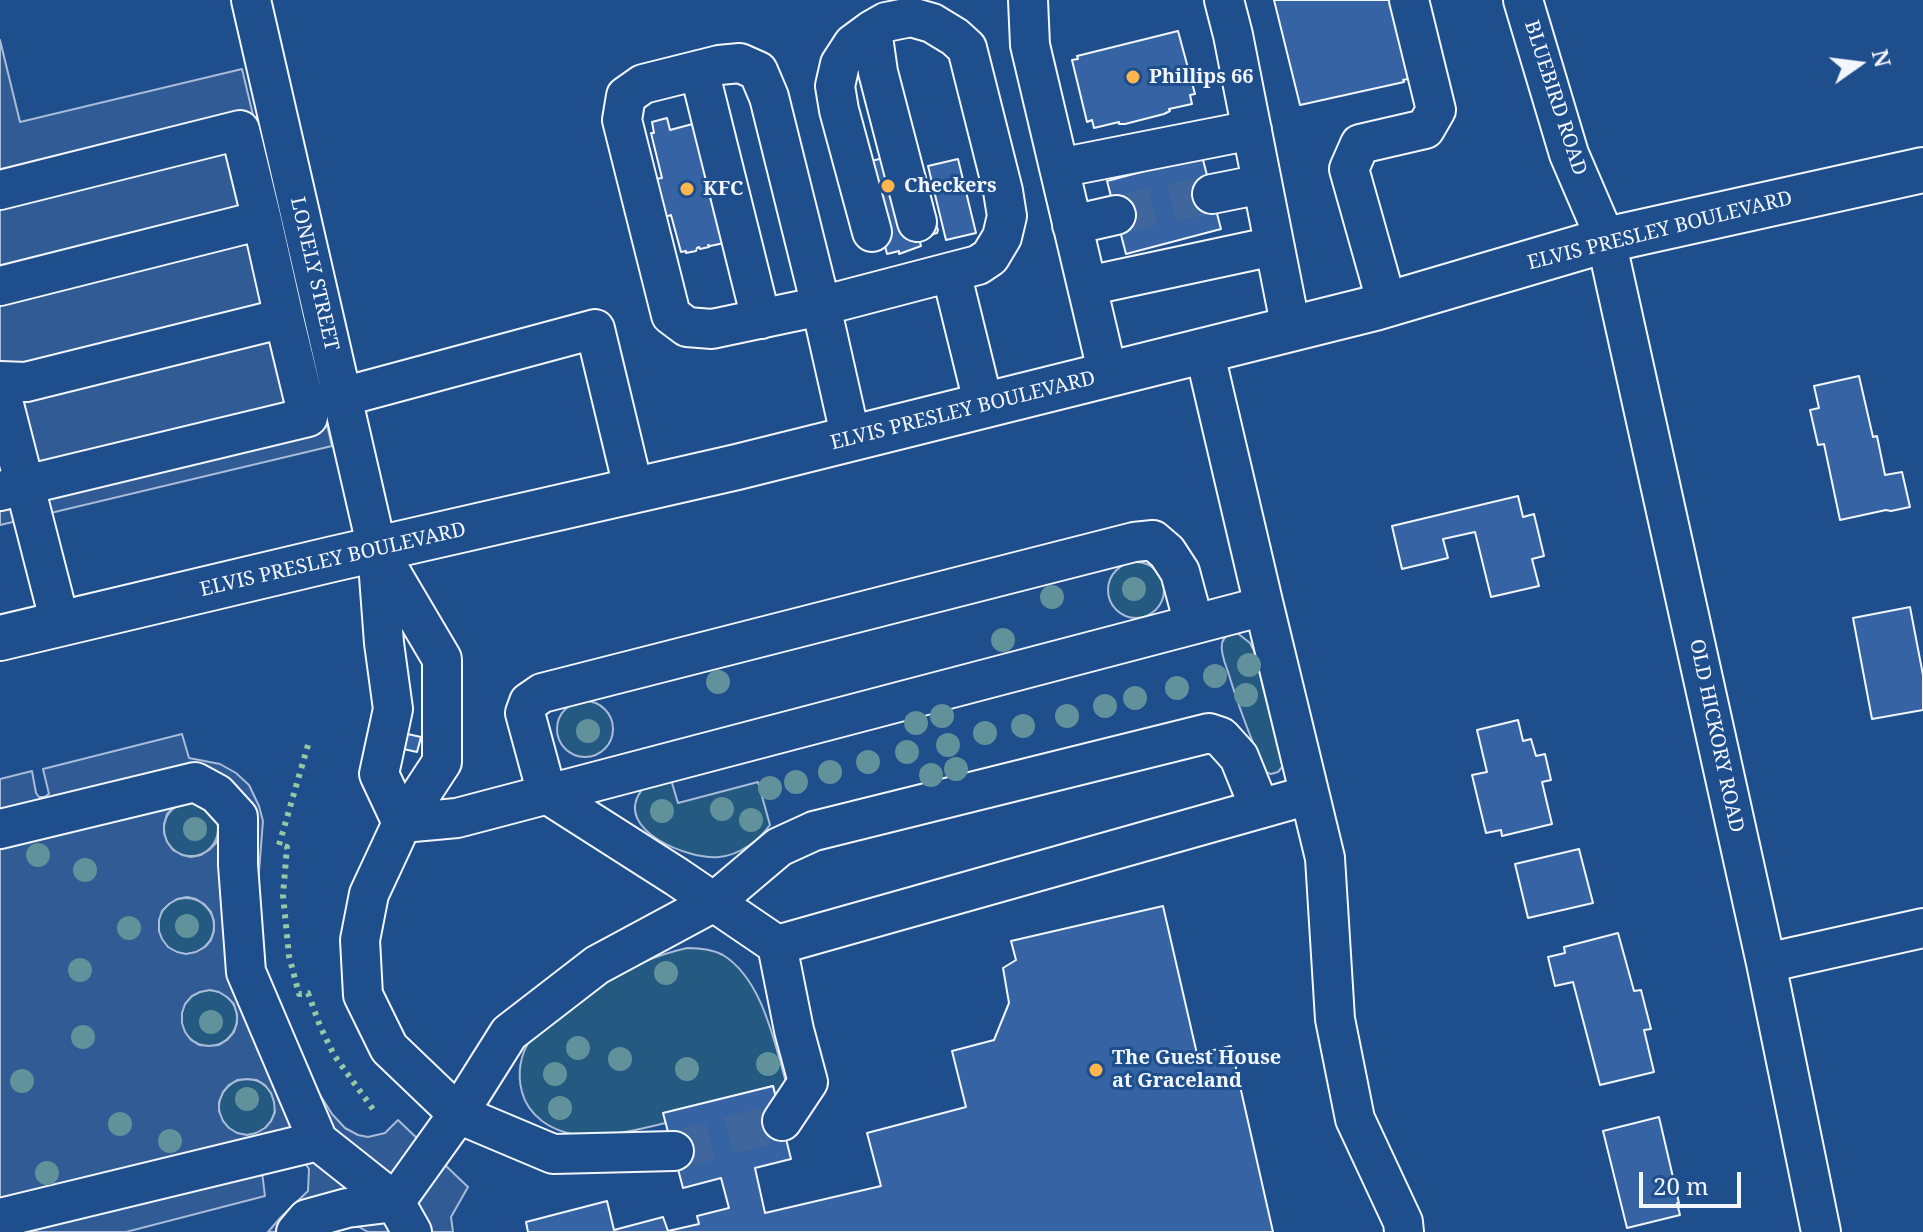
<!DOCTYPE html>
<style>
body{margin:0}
#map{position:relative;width:1923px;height:1232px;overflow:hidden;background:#1f4e8c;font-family:"Noto Serif",serif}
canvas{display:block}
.north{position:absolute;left:1819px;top:24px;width:80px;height:80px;-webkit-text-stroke:6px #1f4e8c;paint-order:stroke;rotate:76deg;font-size:22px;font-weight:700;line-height:32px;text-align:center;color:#f2f6ff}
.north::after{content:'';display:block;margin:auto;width:28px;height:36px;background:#f2f6ff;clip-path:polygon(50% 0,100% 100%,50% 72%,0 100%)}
.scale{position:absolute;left:1639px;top:1172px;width:102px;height:36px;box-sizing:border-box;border:4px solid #f2f6ff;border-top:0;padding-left:10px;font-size:24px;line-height:28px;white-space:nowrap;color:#f2f6ff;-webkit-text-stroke:6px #1f4e8c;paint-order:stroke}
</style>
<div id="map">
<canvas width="1923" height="1232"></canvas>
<div class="north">N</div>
<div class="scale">20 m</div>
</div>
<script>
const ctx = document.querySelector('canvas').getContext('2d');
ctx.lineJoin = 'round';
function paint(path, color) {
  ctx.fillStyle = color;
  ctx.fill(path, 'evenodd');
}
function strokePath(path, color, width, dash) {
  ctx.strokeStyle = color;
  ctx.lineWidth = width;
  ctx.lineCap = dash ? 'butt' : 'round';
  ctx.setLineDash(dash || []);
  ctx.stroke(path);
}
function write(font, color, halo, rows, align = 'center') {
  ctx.font = font + ' "Noto Serif",serif';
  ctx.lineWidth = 6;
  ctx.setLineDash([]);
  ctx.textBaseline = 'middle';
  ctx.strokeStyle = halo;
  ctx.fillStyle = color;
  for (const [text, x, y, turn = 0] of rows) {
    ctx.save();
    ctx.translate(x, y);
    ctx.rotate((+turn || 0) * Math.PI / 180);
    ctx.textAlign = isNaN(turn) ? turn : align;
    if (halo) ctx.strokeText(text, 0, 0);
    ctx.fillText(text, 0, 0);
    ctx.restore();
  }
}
const green = new Path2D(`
 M1108 590a28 28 0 1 1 56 0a28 28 0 1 1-56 0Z
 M1236 632 1250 643 1254 651 1283 766 1278 772 1271 774 1265 772C1251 739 1239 708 1229 675 1226 666 1220 653 1222 643 1224 636 1229 634 1236 632Z
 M557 729a28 28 0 1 1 56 0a28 28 0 1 1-56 0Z
 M667 775 672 783 678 803 758 782 770 825C758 841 740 855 719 857 689 860 613 830 641 791 646 783 659 780 667 775Z
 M164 829a27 27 0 1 1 54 0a27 27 0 1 1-54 0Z
 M158 926a28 28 0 1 1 56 0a28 28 0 1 1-56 0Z
 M687 948C699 948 712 949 723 955 762 979 774 1041 786 1082L776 1097 773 1086 664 1113 666 1123C626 1132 579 1148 542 1121 533 1114 525 1104 522 1092 517 1074 520 1054 531 1039 536 1031 546 1025 554 1019 564 1010 575 1000 587 992 617 972 652 956 687 948Z
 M181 1018a28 28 0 1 1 56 0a28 28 0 1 1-56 0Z
 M219 1107a28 28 0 1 1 56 0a28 28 0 1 1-56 0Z`);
const parking = new Path2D(`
 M0 40 20 122 242 69 332 446 0 525Z
 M182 734 189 758 220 764 236 773 249 785 259 806 263 821 258 884 261 949 268 981 297 1058 332 1114 345 1128 358 1135 368 1137 385 1133 398 1120 468 1187 451 1217 453 1232H368L359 1227H346L332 1232H268L281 1217 308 1191 309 1169 305 1163 262 1172 265 1196 126 1232H0V779L32 771 36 793 39 797H44L49 794 43 769ZM191 800 216 815 219 824V834L216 843 209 850 201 855 191 857 182 855 173 850 167 842 164 833V824L167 814 174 807 182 802ZM187 897 196 899 204 904 211 912 214 921V931L211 940 205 947 196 952 186 954 177 952 168 947 162 939 159 931V920L162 911 169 904 177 899ZM210 990 219 992 227 997 234 1004 237 1014V1023L234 1032 227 1040 219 1045 209 1046 199 1045 191 1040 185 1032 182 1023V1013L185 1004 192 996 200 992ZM247 1079 257 1080 265 1085 271 1093 274 1102 275 1112 271 1121 265 1128 256 1133 247 1135 237 1133 229 1128 223 1121 219 1111V1102L223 1092 229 1085 237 1080Z`);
const building = new Path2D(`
 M1274 0H1393L1412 78 1403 80 1404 82 1300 105Z
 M1178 31 1195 94 1190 95 1192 104 1169 109 1170 111 1164 114 1125 124H1119V122L1094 128 1092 120 1087 122 1072 60 1078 59 1077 56Z
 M667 118 670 130 700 122 729 242 710 246 708 245 709 247 700 249 699 247 697 248 696 251 686 253V251L681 252 671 215 665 217 655 179 662 178 651 133H654L652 122Z
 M892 156 935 221 938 230 937 233 919 238 921 246 899 254V251L887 254 885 246 867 250V249L871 161Z
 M1202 156 1221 229 1126 254 1107 181Z
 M958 159 976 233 946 240 928 166Z
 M1859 376 1873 437 1877 436 1885 475 1902 472 1910 507 1891 511 1886 510 1840 520 1824 444 1818 445 1810 410 1819 408 1814 386Z
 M1518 496 1523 517 1534 514 1544 556 1532 559 1539 586 1491 597 1475 532 1443 539 1448 558 1402 569 1392 526Z
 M1910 607 1923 675V710L1872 719 1853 618Z
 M1518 720 1523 741 1531 739 1536 756 1545 754 1551 780 1542 782 1552 824 1502 836 1501 830 1486 833 1472 775 1487 772 1477 730Z
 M403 733 421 737 417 752 399 748Z
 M1579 849 1593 903 1528 918 1515 864Z
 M1163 906 1197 1054 1231 1046 1273 1232H528L526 1222 607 1201 614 1230 663 1217 668 1231 699 1224 697 1216 729 1208 721 1178 683 1188 663 1113 773 1086 791 1159 755 1168 765 1213 881 1186 867 1133 966 1107 952 1051 994 1040 1009 1003 1003 968 1016 960 1011 941Z
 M1618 933 1634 991 1641 990 1651 1029 1644 1030 1654 1072 1600 1085 1573 982 1555 986 1548 957 1565 953 1564 947Z
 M1659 1117 1679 1203H1677L1680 1215 1627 1228 1603 1131Z`);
const minorTunnel = new Path2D(`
 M1116 215 1212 194
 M674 1151 782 1121`);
const minor = new Path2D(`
 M251 0 377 549 384 643 393 709 379 774 402 823 442 762V659L377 549
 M1028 0 1030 45 1108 375
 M1224 0 1233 35 1291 329
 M1523 0 1569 154 1606 240 1766 963 1821 1232
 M872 30 878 72 917 222
 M740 63 758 71 769 97 821 306 712 329 687 327 671 315 622 120 626 96 643 84 719 65Z
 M699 70 761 319
 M1059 168 1252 130
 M0 190 240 130 262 220 0 286
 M1212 194 1262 184
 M1072 225 1116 215
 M872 232 839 110 835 86 840 64 853 44 872 30 886 22 911 17 932 23 955 37 967 48 1003 191 1007 216 1002 237 990 257 978 265 951 272
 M1087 286 1274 246
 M1387 304 1349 169 1360 144 1425 129 1436 110 1409 0
 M0 381 26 382 284 318 262 220
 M0 389 60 623
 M342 397 595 329 634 491
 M851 439 821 306 951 272 984 406
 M0 491 308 417 284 318
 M1264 606 1325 858 1335 1019 1355 1119 1403 1222 1404 1232
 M0 829 195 782 217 794 238 817V865L246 972 318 1141 395 1202 458 1114 389 1048 363 995 360 940 369 894 402 823 457 818 1264 606 1204 350
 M777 945 677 877 547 794 525 713 529 702 542 693 1134 542 1153 540 1167 552 1180 572 1194 624
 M1766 963 1923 928
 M782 1121 808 1082 794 1030 777 945 1309 795
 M674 1151 553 1154 458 1114 509 1033 597 965 714 902 779 847 814 831 1209 733 1221 737 1239 757 1260 809
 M0 1218 318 1141
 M296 1232 307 1219 347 1208 395 1202 412 1232`);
const major = new Path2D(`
 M0 638 333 559 737 467 1375 308 1606 240 1923 170`);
const hedge = new Path2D(`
 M308 745 279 845 287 847 283 895 289 956 299 994 308 993 320 1026 334 1055 375 1112`);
const trees = [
 [1134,589],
 [1052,597],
 [1003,640],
 [1249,665],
 [1215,676],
 [718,682],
 [1177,688],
 [1246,695],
 [1135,698],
 [1105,706],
 [942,716],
 [1067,716],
 [916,723],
 [1023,726],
 [588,731],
 [985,733],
 [948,745],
 [907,752],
 [868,762],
 [956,769],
 [830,772],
 [931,775],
 [796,782],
 [770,788],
 [722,809],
 [662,811],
 [751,820],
 [195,829],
 [38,855],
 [85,870],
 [187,926],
 [129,928],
 [80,970],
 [666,973],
 [211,1022],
 [83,1037],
 [578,1048],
 [620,1059],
 [768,1064],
 [687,1069],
 [555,1074],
 [22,1081],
 [247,1099],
 [560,1108],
 [120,1124],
 [170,1141],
 [47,1173]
];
const markers = [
 [1133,77,8,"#ffb74d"],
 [888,186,8,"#ffb74d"],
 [687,189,8,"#ffb74d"],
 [1096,1070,8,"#ffb74d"]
];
const poiNames = [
 ["Phillips 66",1149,77],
 ["Checkers",904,186],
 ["KFC",703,189],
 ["The Guest House",1112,1058],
 ["at Graceland",1112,1081]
];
const streetNames = [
 ["BLUEBIRD ROAD",1555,98,72],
 ["ELVIS PRESLEY BOULEVARD",1660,231,-14],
 ["LONELY STREET",314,274,77],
 ["ELVIS PRESLEY BOULEVARD",963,411,-14],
 ["ELVIS PRESLEY BOULEVARD",333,560,-13],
 ["OLD HICKORY ROAD",1716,736,78]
];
paint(green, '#245a82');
strokePath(green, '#a8bbd7', 2);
paint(parking, '#305b95');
strokePath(parking, '#a8bbd7', 2);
paint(building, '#3563a3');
strokePath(building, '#f2f6ff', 2);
strokePath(minorTunnel, '#3f679d', 38, [38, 19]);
strokePath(minor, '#f2f6ff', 42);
strokePath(major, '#f2f6ff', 48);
strokePath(minor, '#1f4e8c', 38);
strokePath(major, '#1f4e8c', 44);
strokePath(hedge, '#97c8a6', 6, [4, 6]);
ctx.fillStyle = '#61919a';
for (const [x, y] of trees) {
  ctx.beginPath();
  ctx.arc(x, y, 12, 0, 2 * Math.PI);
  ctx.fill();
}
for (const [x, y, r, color] of markers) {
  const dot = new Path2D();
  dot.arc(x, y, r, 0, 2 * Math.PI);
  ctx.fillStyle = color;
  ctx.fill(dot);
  strokePath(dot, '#1f4e8c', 3);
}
write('bold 20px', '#f2f6ff', '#1f4e8c', poiNames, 'left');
write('20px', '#f2f6ff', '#1f4e8c', streetNames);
</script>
